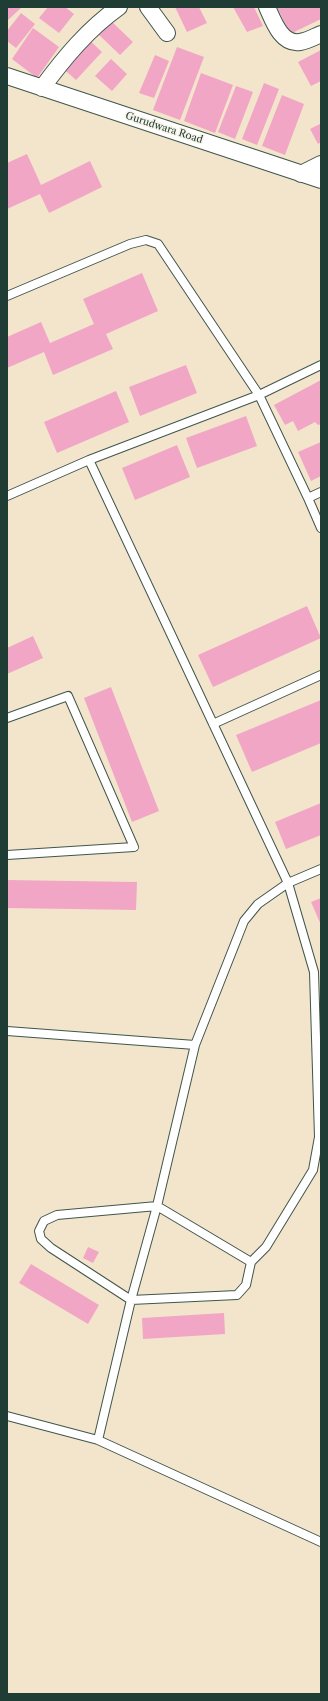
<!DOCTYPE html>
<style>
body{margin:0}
#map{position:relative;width:328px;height:1701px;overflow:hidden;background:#f2e5cc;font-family:"Libre Caslon Text",serif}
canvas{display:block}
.frame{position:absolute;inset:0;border:8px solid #1f3d34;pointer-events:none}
</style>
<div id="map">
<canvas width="328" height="1701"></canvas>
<div class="frame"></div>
</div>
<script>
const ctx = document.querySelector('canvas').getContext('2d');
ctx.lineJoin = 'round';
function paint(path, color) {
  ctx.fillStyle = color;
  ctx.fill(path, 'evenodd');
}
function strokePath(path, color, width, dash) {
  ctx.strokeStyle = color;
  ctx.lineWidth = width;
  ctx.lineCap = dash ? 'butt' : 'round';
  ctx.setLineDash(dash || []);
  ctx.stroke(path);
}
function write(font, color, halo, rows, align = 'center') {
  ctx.font = font + ' "Libre Caslon Text",serif';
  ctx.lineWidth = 3;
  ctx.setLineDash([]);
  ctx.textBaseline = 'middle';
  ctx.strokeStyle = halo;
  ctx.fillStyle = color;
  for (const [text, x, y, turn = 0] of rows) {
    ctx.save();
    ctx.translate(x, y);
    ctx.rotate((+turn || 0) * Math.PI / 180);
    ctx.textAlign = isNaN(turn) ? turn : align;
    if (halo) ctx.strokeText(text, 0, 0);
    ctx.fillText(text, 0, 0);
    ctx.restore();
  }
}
const building = new Path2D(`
 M7 7H22L7 21Z
 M48 7H65L74 14 59 33 39 18Z
 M175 7H199L207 23 187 32Z
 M233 7H254L263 26 247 32Z
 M277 7H321V19L290 34Z
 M21 13 35 24 16 48 7 41V31Z
 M109 19 133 42 120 55 96 32Z
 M33 28 59 47 37 78 12 59Z
 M86 37 102 52 76 80 59 65Z
 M177 47 204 57 180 120 153 110Z
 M321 50V81L311 86 298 62Z
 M155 55 169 61 154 98 139 93Z
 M111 59 127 74 112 91 95 76Z
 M201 73 233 85 215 133 184 121Z
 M264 83 279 89 257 145 242 139Z
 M236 86 253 92 235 139 218 132Z
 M282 95 304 104 285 155 262 146Z
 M320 124 321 126V142L318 144 310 129Z
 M27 154 41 185 90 161 102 187 49 213 40 194 7 209V163Z
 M142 273 158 311 106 334 113 349 53 375 44 352 7 368V337L41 322 50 343 94 324 83 299Z
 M186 365 197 393 140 416 129 387Z
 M321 380V424L318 425 315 422 298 431 293 421 285 425 274 405Z
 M116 391 129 422 57 453 44 422Z
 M246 416 257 446 197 468 186 438Z
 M321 442V476L311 481 298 452Z
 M177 445 190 477 135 500 122 468Z
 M307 606 321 638 213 687 198 655Z
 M33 636 43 658 7 674V648Z
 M111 687 159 811 132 822 84 698Z
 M321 700V743L252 772 236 735Z
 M321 803V835L286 849 275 822Z
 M7 880 137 882 136 910 7 908Z
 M321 898V925L311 902Z
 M88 1247 99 1252 93 1263 83 1258Z
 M31 1264 99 1305 88 1324 19 1283Z
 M224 1313 225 1334 143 1339 142 1318Z`);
const service = new Path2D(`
 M7 296 130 244 146 240 158 244 259 395 308 498 321 528
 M7 496 89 460
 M308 498 321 492
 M7 718 68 696 134 847 7 855
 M213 724 321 675
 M7 1031 195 1045 244 921 258 904 288 883 321 869
 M195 1045 157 1206 57 1215 44 1221 39 1231 41 1239 51 1248 131 1300 157 1206 251 1262
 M7 1416 98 1440 321 1542
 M98 1440 131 1300 237 1295 246 1285 251 1262 266 1247 313 1170 319 1137 314 972 288 883 89 460 259 395 321 365`);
const minor = new Path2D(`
 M148 7 167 33
 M267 7C273 20 281 45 300 42 307 41 314 37 321 34
 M7 76 321 180
 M42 88C64 58 88 29 119 7
 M301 174 321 164`);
const streetNames = [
 ["Gurudwara Road",164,128,18]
];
paint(building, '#f2a6c5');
strokePath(service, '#3f564b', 10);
strokePath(minor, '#3f564b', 18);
strokePath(service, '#fff', 8);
strokePath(minor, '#fff', 16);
write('10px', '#1f3d34', '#f7f3e8', streetNames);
</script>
